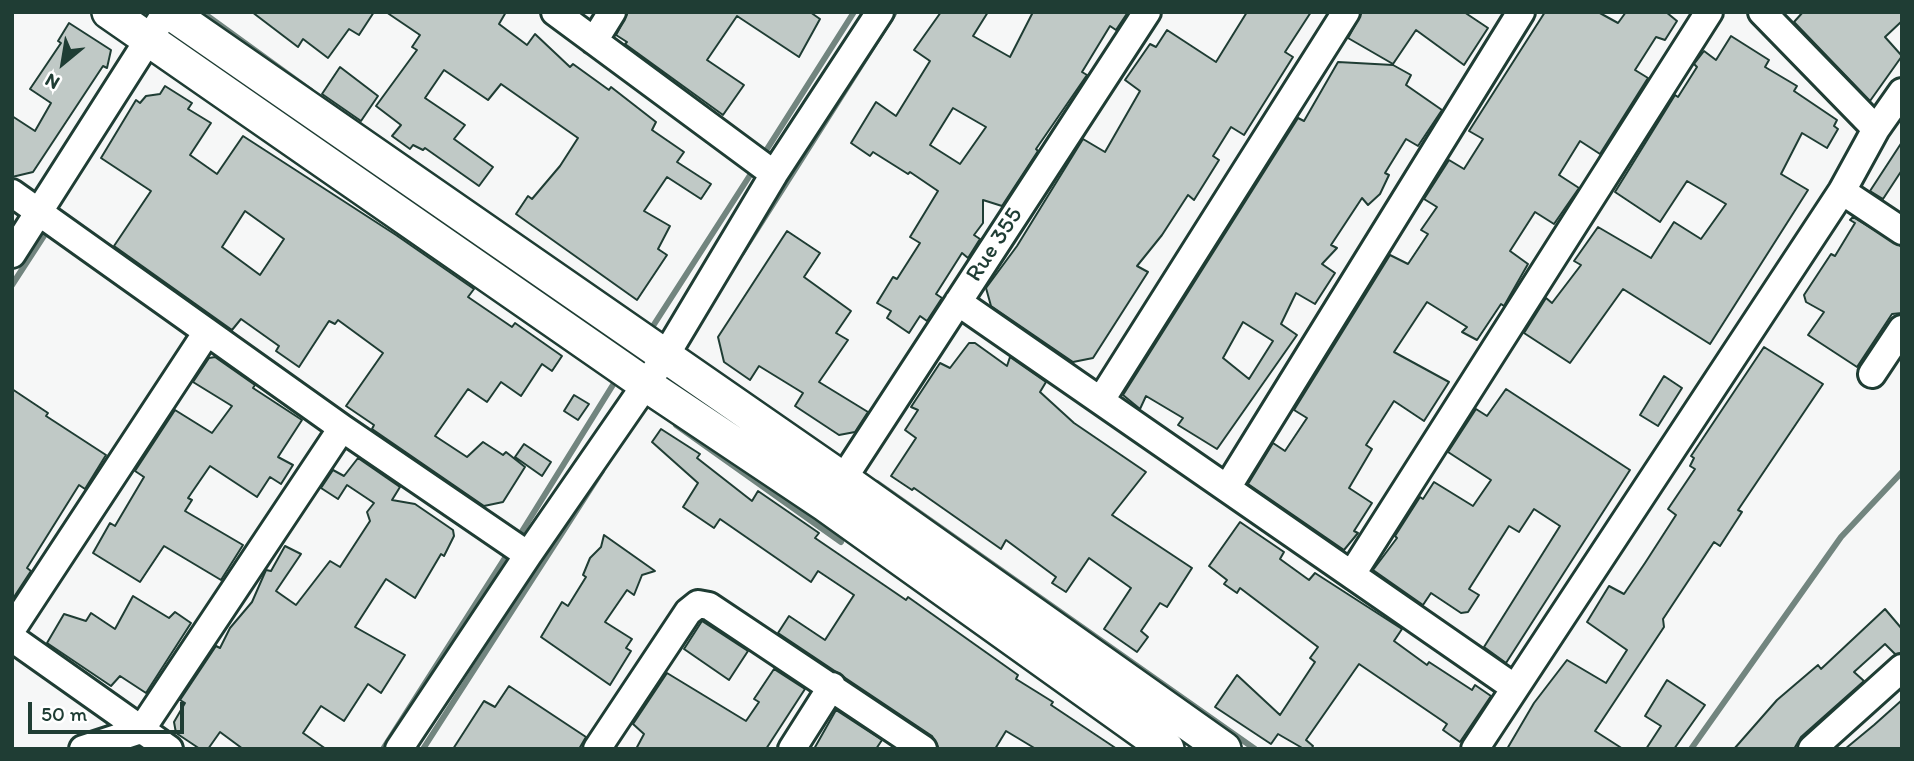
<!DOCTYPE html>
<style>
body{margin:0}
#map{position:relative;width:1914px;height:761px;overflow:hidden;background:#f6f7f7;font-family:Itim,sans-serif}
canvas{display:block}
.frame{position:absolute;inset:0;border:14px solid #1f3d34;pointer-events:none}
.north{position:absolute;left:28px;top:28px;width:70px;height:70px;-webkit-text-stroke:5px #fff;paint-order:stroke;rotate:210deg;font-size:19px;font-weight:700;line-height:28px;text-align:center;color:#1f3d34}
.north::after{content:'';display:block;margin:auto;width:24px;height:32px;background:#1f3d34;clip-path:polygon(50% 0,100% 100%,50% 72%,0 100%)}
.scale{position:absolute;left:28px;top:702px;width:156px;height:32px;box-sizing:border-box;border:4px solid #1f3d34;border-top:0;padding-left:9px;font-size:21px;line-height:24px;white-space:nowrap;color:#1f3d34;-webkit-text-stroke:5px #fff;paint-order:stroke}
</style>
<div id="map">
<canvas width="1914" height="761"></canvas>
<div class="frame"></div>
<div class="north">N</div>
<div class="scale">50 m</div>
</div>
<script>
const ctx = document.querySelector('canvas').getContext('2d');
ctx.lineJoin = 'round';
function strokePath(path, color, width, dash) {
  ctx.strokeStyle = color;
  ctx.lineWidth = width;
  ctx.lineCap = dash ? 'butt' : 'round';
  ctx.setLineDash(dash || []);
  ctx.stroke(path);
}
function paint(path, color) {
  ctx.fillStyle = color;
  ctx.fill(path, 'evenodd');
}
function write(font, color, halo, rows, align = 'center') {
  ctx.font = font + ' Itim,sans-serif';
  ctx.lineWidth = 5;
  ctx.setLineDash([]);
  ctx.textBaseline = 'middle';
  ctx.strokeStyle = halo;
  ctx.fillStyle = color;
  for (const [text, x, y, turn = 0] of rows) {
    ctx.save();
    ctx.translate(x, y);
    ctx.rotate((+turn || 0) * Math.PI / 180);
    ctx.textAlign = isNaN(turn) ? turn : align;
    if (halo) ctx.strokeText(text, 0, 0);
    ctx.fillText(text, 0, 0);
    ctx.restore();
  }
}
const stream = new Path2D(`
 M202 12 311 91
 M762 157 854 12
 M742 253 895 12
 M12 285 49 228
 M653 326 754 169
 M676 425 841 542
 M877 483 1255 749
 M516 541 616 380
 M383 749 510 550
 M423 749 602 471
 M1691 749 1841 537 1902 472`);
const building = new Path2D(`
 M252 12H374L359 35 349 29 328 58 303 39 298 47Z
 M386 12H506L499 24 527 45 535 34 570 67 573 64 609 90 611 87 656 122 652 130 684 152 677 162 711 184 701 199 667 177 644 211 670 226 658 249 667 255 637 300 516 214 528 196 532 199 560 166 578 138 501 84 488 100 444 70 425 98 465 125 454 139 493 167 479 186 425 148 423 150 413 145 410 149 392 136 401 125 376 106 417 50 412 47 420 35Z
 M628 12H810L820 19 799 57 737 16 707 60 744 85 723 115 625 44 627 42 616 35Z
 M941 12H988L973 36 1010 57 1033 12H1128L1116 30 1110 26 1082 72 1087 75 1036 149 1038 151 1002 206 983 200V223L974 235 980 239 968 258 962 253 936 294 942 298 927 321 920 316 909 333 887 318 891 311 877 303 893 277 897 279 920 243 910 237 938 191 910 172 908 174 873 152 870 156 851 143 876 102 896 116 930 61 914 50ZM953 108 986 127 960 164 930 145Z
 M1247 12H1311L1285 52 1293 57 1244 135 1231 127 1213 156 1219 160 1194 200 1188 195 1162 235 1137 266 1148 272 1093 358 1073 362 991 306 986 288 1017 246 1083 139 1105 152 1140 91 1125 80 1150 44 1156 47 1167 30 1216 62Z
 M1362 12H1464L1488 28 1464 65 1416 30 1393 64 1348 38Z
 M1545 12H1598L1618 23 1626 12H1666L1677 21 1665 40 1656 37 1635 70 1648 78 1600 154 1580 141 1559 175 1579 188 1554 224 1535 212 1510 251 1528 264 1504 306 1501 304 1477 340 1462 332 1467 327 1427 302 1394 352 1449 382 1424 421 1394 401 1366 445 1372 449 1349 488 1372 503 1354 531 1358 533 1344 550 1248 484 1273 443 1285 451 1307 418 1294 410 1390 255 1408 264 1428 234 1421 230 1437 207 1424 199 1449 160 1464 169 1483 139 1469 131Z
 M1803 12H1902V21L1885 37 1902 56 1870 101 1794 22Z
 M69 23 111 50 107 68 103 66 33 172 12 177V116L35 131 51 103 30 89 61 43 58 41Z
 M1731 36 1769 60 1765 67 1797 86 1794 91 1837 120 1834 126 1838 129 1827 148 1802 133 1781 174 1808 190 1710 344 1623 289 1570 363 1524 333 1546 298 1552 303 1581 265 1574 261 1598 227 1651 258 1674 222 1701 239 1726 204 1687 181 1660 222 1615 192 1675 95 1678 97 1697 67 1694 64 1704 51 1716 60Z
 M1338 62 1393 65 1411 75 1406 85 1442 110 1418 146 1406 139 1385 173 1389 175 1380 194 1368 205 1362 198 1331 245 1337 248 1322 264 1335 273 1315 304 1296 293 1281 324 1297 335 1217 449 1178 425 1183 418 1146 396 1140 409 1123 395 1298 118 1304 121ZM1243 322 1273 341 1249 379 1223 358Z
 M340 67 378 96 361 121 322 94Z
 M165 86 192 103 188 109 211 123 190 155 217 174 243 136 396 235 474 289 468 297 512 327 515 323 562 356 552 371 542 364 521 396 501 382 487 402 468 389 435 436 467 457 483 442 503 455 506 452 525 467 503 502 484 506 372 429 374 425 346 406 383 353 338 320 335 324 329 321 299 367 276 351 279 346 241 319 232 330 114 246 151 191 101 158 136 100 140 103 146 96 160 94ZM245 211 284 239 260 275 222 247Z
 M1902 142V170L1883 199 1870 191Z
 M1853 217 1902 247V313L1892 314 1857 367 1808 335 1824 312 1806 302 1804 295 1831 254 1835 256 1855 223 1850 220Z
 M787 231 820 253 804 277 851 311 836 333 848 340 819 382 868 412 855 432 839 435 795 406 803 393 759 366 750 380 724 362 718 337Z
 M969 343H975L1007 366 1010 357 1046 382 1040 392 1074 423 1146 472 1112 515 1192 568 1167 607 1160 603 1141 631 1148 637 1137 652 1104 629 1131 588 1089 558 1066 592 1052 583 1056 577 1006 540 1001 549 914 488 912 490 891 476 916 438 905 430 918 410 911 407 940 363 950 368Z
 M1764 347 1823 384 1738 510 1742 512 1720 546 1714 542 1663 619 1664 627 1595 731 1623 749H1507L1534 703 1567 660 1606 683 1627 650 1587 622 1609 586 1624 594 1645 563 1676 515 1668 509 1695 469 1690 466 1694 458 1691 456Z
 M215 357 255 385 253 388 302 420 278 457 293 465 281 484 270 477 257 497 210 466 188 498 192 500 185 511 243 545 221 580 164 546 140 582 93 553 110 523 115 526 144 477 135 471 175 410 212 433 232 406 193 382 209 358Z
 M1664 376 1682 388 1658 426 1640 415Z
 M12 389 48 413 46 416 106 455 85 489 79 485 27 568 31 571 12 600Z
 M1506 389 1630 470 1506 663 1484 647 1560 526 1534 509 1519 532 1509 526 1469 589 1479 595 1468 612 1461 613 1431 593 1423 605 1373 570 1397 538 1395 536 1420 497 1423 499 1434 482 1473 506 1491 480 1448 452 1476 409 1487 416Z
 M574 395 589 404 578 420 564 411Z
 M661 429 700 454 697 458 752 501 758 491 819 533 815 538 906 600 908 597 1018 675 1016 679 1053 702 1051 705 1117 749H1036L1006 731 995 749H939L932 736 778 633 789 616 825 640 854 595 818 571 811 582 720 519 714 528 683 507 698 483 652 442Z
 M524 444 551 462 542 476 515 457Z
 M358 458 400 487 392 500 415 504 453 530 454 536 444 556 441 554 415 598 386 579 355 627 405 655 381 693 368 684 344 721 321 706 303 733 326 749H243L220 732 208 749H200L176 733 174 722 185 703 180 700 216 646 220 648 230 628 252 602 266 570 271 571 285 546 301 554 276 591 296 605 330 561 340 567 370 521 367 512 374 503 347 485 338 499 321 488 333 470 344 476Z
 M1240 522 1284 552 1280 559 1309 580 1315 573 1402 629 1394 641 1427 665 1429 662 1472 690 1475 685 1491 696 1460 742 1443 730 1447 724 1359 664 1306 740 1313 746 1311 749H1304L1278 734 1271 744 1215 707 1237 675 1280 715 1315 662 1310 658 1318 647 1240 588 1237 593 1224 584 1227 580 1209 566Z
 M604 535 655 571 642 575 634 595 627 590 605 622 632 639 626 648 631 651 610 685 541 637 562 602 568 606 586 577 583 575 590 558 601 547Z
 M133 596 169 618 175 612 191 623 146 693 120 676 111 686 47 643 64 614 86 621 91 613 115 629Z
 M1885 609 1902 629V653L1895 654 1885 644 1854 672 1864 681 1801 737 1794 749H1734L1777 700 1818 665 1821 669Z
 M702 621 748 651 729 680 684 649Z
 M774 669 805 689 766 749H636L644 734 633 724 667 673 746 721 759 702 754 699Z
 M1667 680 1705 705 1674 749H1646L1661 726 1645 716Z
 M509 686 586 737 579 749H453L484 701 495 707Z
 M1902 700V749H1845L1874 725Z
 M836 710 882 740 876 749H814Z`);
const minor = new Path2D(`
 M555 12 774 174
 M1762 12 1876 129
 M594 41 612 12
 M1842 191 1902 231
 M12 193 342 428 528 555
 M12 254 166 12
 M958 302 1515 688
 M1872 374 1902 329
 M1101 400 1346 12
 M843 479 1147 12
 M1227 488 1521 12
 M1352 574 1709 12
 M12 629 207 332
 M12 638 169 749
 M83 749 141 730 342 428
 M399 749 528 555 664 358 774 174 880 12
 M597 749 688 612 698 604 709 606 923 749
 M792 749 832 686
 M1475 749 1842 191 1876 129 1902 92
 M1812 749 1902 668`);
const major = new Path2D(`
 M109 12 645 384 826 505 1167 749
 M169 12 843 479 1224 749`);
const streetNames = [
 ["Rue 355",995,245,-57]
];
strokePath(stream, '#72857f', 6);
paint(building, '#c0c9c6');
strokePath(building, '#1f3d34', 2);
strokePath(minor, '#1f3d34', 32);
strokePath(major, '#1f3d34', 38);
strokePath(minor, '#fff', 26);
strokePath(major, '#fff', 33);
write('24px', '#1f3d34', '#fff', streetNames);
</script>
